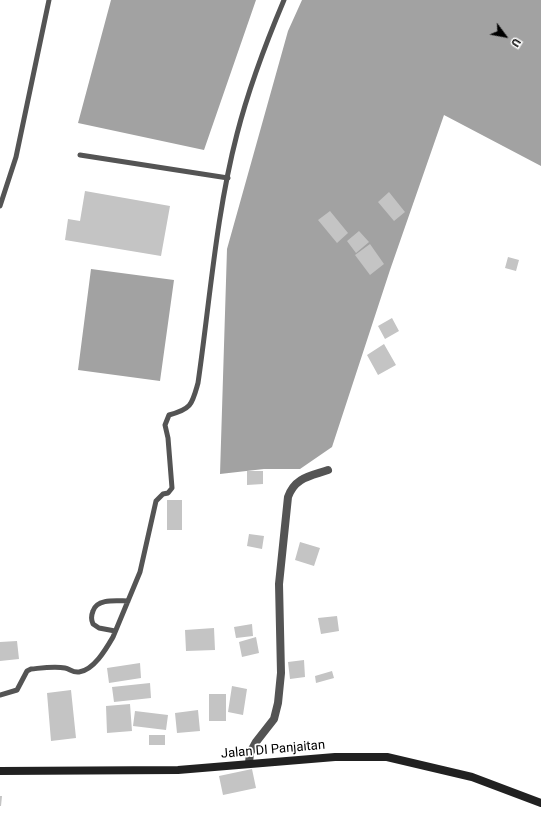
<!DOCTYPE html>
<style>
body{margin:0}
#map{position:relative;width:541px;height:832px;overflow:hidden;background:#fff;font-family:Roboto,sans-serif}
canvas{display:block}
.north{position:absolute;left:485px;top:16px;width:40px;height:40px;-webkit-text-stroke:3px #fff;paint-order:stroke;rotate:122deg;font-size:11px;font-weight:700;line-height:16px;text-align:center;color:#000}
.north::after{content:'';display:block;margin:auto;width:14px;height:18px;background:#000;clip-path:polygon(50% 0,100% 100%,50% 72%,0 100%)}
</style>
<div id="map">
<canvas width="541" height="832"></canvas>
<div class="north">U</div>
</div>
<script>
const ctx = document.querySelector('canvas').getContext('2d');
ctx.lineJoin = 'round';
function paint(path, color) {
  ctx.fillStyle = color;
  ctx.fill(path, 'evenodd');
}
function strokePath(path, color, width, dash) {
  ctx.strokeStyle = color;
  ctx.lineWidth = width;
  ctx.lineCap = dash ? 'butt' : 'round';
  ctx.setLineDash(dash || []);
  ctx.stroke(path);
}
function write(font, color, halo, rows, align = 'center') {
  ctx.font = font + ' Roboto,sans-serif';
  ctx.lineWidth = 3.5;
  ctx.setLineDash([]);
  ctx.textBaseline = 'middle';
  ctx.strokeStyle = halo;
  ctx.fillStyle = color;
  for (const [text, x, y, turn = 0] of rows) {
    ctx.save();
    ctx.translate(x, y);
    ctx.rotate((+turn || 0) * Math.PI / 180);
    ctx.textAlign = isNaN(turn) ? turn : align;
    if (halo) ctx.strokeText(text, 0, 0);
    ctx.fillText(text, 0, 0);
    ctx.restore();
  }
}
const water = new Path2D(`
 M111 0H256L204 150 78 123Z
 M302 0H541V166L444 115 390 270 332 447 300 469H264L220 474 227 249 288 31Z
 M91 269 174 280 160 381 78 370Z`);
const building = new Path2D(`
 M85 191 170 206 161 256 65 240 68 219 80 221Z
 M389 192 405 212 394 221 378 202Z
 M330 211 348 233 337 243 318 220Z
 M359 231 369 242 356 253 347 241Z
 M370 244 384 264 370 275 355 255Z
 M508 257 519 260 516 271 505 268Z
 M392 318 399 331 385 339 378 326Z
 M384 344 396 365 378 375 367 355Z
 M247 471H263V484L247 485Z
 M167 500H182V530H167Z
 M249 534 264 536 262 549 247 546Z
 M300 542 320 548 314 566 295 560Z
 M337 616 339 631 321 634 318 618Z
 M252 624 253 636 236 638 234 627Z
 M214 628 215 650 186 651 185 630Z
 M256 637 259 653 242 657 239 642Z
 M17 641 19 659 0 661V642Z
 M304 660 305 677 290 679 288 662Z
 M140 663 141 678 109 683 107 668Z
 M332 671 334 678 316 683 315 676Z
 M150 683 151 698 114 702 112 687Z
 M232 686 247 689 243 715 228 712Z
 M71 690 76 738 51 741 47 693Z
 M209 694H226V721H209Z
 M130 704 132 731 107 733 106 706Z
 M198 710 200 731 177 733 175 713Z
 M135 711 168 715 166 730 133 726Z
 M149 735H165V745H149Z
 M252 769 256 788 223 795 219 776Z
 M0 796H2L1 806H0Z`);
const service = new Path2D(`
 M80 155 228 178
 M0 206 16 157 49 0
 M115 631 99 628 93 624C91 620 91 616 93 611 97 598 117 601 128 601
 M0 695 17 690 27 671 31 669C42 668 54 666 65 668 70 669 73 673 79 672 94 670 106 649 113 637L140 572 156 501 163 494 168 493 172 488 168 438 165 425 169 415C192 409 192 404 198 383 210 300 216 215 237 134 249 87 265 45 284 0`);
const minor = new Path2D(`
 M249 763 250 753 256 742 274 719 278 703 281 673 279 584 288 497C295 477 311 476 328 470`);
const secondary = new Path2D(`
 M0 771 178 770 335 757H387L472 777 541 803`);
const streetNames = [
 ["Jalan DI Panjaitan",273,750,-5]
];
paint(water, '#a2a2a2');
paint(building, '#c4c4c4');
strokePath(service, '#545454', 5);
strokePath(minor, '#545454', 8);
strokePath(secondary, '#212121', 8);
write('13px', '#000', '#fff', streetNames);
</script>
